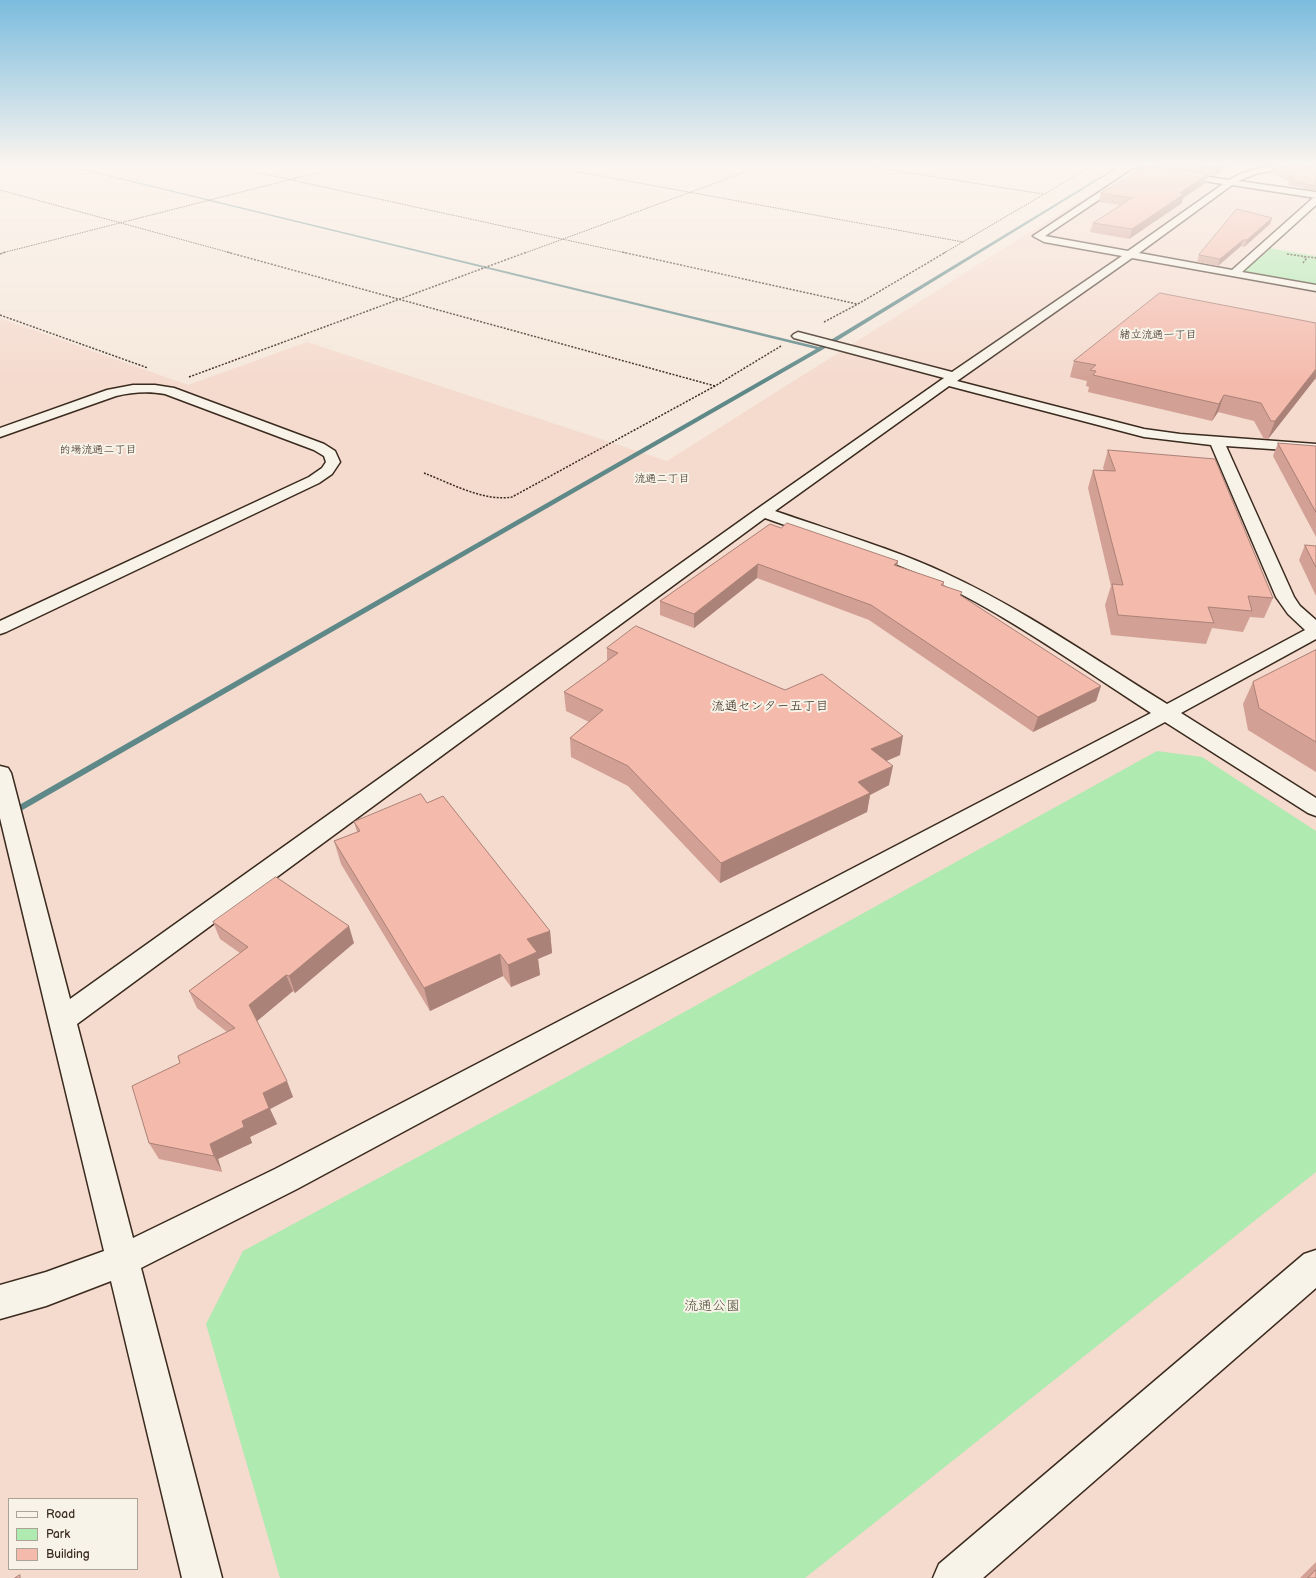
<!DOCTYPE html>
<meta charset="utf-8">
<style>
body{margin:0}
#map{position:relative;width:1316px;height:1578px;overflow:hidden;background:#f6e8dc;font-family:"Balsamiq Sans",sans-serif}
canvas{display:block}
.legend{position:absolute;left:8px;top:1498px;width:130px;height:72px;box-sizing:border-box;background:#f7f3e8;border:1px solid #aca397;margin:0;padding:5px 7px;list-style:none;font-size:12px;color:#3b2a1e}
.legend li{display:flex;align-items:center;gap:8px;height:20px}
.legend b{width:20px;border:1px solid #aca397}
</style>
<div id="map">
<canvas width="1316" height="1578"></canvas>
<ul class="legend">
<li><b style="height:5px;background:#f7f3e8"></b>Road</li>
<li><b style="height:11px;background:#afeab0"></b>Park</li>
<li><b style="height:11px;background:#f4baac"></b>Building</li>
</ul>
</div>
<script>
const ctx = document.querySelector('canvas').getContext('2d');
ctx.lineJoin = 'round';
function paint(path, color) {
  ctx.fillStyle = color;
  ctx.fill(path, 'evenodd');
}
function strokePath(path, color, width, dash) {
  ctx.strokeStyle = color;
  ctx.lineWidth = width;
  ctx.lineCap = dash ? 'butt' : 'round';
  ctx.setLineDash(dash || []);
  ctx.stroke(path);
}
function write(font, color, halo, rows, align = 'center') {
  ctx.font = font + ' "Balsamiq Sans","Klee One",sans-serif';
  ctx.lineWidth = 4;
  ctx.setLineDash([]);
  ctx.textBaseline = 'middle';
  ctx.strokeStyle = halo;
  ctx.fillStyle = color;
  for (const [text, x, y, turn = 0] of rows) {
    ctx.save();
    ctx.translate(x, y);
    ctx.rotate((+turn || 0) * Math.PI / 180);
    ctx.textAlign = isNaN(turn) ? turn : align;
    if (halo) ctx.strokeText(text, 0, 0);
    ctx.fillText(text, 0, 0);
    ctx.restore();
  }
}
const built = new Path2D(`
 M1131 168 1316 195V200L1234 273 1316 288V1578H0V318L188 385 307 342 667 461ZM9 1499H137V1569H9Z`);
const green = new Path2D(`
 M1263 247 1316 256V288L1235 273Z
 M1157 751 1202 757 1316 831V1172L805 1578H280L206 1324 243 1251 561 1080Z`);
const stream = new Path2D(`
 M54 163H58L819 347 1123 163H1126L822 350 0 823V816L816 349Z`);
const pathFar1 = new Path2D(`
 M214 163 626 253
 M529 163 963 242
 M846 163 1043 194
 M0 190 231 253
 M2 253 355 163
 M525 253 770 163
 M944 253 1097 163`);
const path = new Path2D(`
 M227 252 715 386
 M622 252 857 304
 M0 254 6 252
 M1287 254 1316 258
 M1303 263 1306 259 1304 257
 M0 315 148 368
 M824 322 858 304 946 252
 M189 377 527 252
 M424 473C450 483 484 502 512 497L715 386 781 346`);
const minor = new Path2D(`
 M1302 163H1316V165L1258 173 1238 181 1316 192V205L1242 272 1316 285V291L1132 258 957 381 1144 429 1180 434 1316 444V452L1226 446 1294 597 1300 606 1316 620V639L1181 713 1316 798V816L1308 813 1165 722 297 1189 141 1268 222 1578H182L111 1281 46 1306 0 1319V1285L46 1272 104 1251 0 818V766L8 768 11 773 70 999 757 509 944 378 794 338 792 336 794 334 798 332 952 372 1122 256 1044 242 1033 236 1134 169 1149 168 1229 180C1251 166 1278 166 1302 163ZM1149 172 1223 184 1128 251 1045 236 1139 173ZM1232 185 1316 198H1313L1232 270 1139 253ZM949 386 1144 437 1211 445 1276 597 1288 614 1305 630 1167 704C1094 659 1023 609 945 573 891 548 832 531 775 511ZM765 518C821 538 879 555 933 580 1009 616 1080 667 1151 713L275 1169 133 1238 77 1024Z
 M133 385H155L174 388 324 444 335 451 340 462 332 474 319 483 6 632 0 634V621L309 477 322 468 326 462 324 456 314 450 165 394C149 391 132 392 116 396L0 437V428L107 390Z
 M1316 1250V1288L983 1578H933L939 1564 1304 1254Z`);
const wall = new Path2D(`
 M1157 163H1240L1238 164 1234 163 1215 176 1208 175 1206 183 1183 198 1182 203 1129 239 1090 232 1093 223 1120 205 1099 202 1101 193 1155 167Z
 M1316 163V191L1288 185 1289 181 1270 173 1272 169Z
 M1272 218 1270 224 1244 247 1241 246 1218 266 1197 262 1199 255Z
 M1316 323V380L1315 379 1268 439H1264L1254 421 1218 412 1212 421 1088 392 1089 387 1086 386 1087 381 1070 377 1074 361Z
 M1278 443 1316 446V537L1273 456Z
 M1108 450 1273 598 1264 618 1250 617 1243 632 1212 628 1206 644 1111 635 1105 605 1111 586 1088 488 1093 470H1104L1103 468Z
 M781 528 898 561 897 566 944 582V585L961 596 1101 686 1096 701 1033 732 869 620 757 578 694 628 660 615V601Z
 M1305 545 1316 546V596L1299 560Z
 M607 648 900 755 886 761 889 785 870 795 867 812 720 883 628 786 571 757 570 738 589 722 566 711 564 692 607 661Z
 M1316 650V772L1248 730 1243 704 1253 682Z
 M354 822 550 931 552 953 538 959 540 975 511 987 503 976 430 1011 341 864 334 841 357 832Z
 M213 922 354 943 295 993 293 991 257 1021 293 1097 270 1109 277 1124 250 1137 252 1143 218 1159 222 1172 159 1159 149 1143 180 1063 227 1032 197 1008 189 991 240 953 220 939Z
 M1316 1562V1578H1300Z`);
const shadedWall = new Path2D(`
 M1226 163H1234L1215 176 1217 168Z
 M1277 163H1301L1276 164Z
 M1208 174 1206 183 1183 198 1182 203 1129 239 1132 229 1180 193Z
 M1272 218 1270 224 1244 247 1247 240Z
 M1243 240 1241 246 1218 266 1220 259Z
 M1316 369V376L1315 379 1268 439 1275 421Z
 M1224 395 1218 412 1212 421 1219 404Z
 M898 561 895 575 894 565Z
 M758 564 757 578 694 628V614Z
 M1101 686 1096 701 1033 732 1038 717Z
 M903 736 900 755 868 769 871 749Z
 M893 766 889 785 870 795 867 812 720 883 721 863 858 782Z
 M349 926 354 943 295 993 289 976Z
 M550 931 552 953 538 959 540 975 511 987 508 965 527 939Z
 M500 954 503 976 430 1011 424 988Z
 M286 975 293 991 256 1022 249 1005Z
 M287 1081 293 1097 270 1109 277 1124 250 1137 252 1143 218 1159 222 1172 214 1156 210 1144 242 1121 263 1093Z`);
const building = new Path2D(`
 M1180 163H1226L1217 168Z
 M1314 163H1316V186L1289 180 1293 177 1272 169Z
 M1147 166 1208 174 1180 193 1184 194 1132 229 1093 223 1132 198 1101 193Z
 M1237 209 1272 218 1247 240H1243L1220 259 1199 255Z
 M1160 293 1316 323V369L1275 421H1271L1261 403 1224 395 1219 404 1093 375 1096 371 1090 370 1096 365 1074 361Z
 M1278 443 1316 446V512Z
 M1108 450 1215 459 1273 598 1248 596 1252 611 1208 607 1214 623 1118 615 1112 584 1123 585 1093 470 1115 471Z
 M787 523 898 561 894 565 944 582 941 585 962 592 960 595 1101 686 1038 717 871 605 758 564 694 614 660 601 770 524 781 528Z
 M1305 545 1316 546V567Z
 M636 626 785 690 822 674 903 736 871 749 893 766 858 782 870 793 721 863 628 766 570 738 603 710 564 692 618 653 607 648Z
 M1316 650V742L1259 708 1253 682Z
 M421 794 427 803 443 796 550 931 527 939 537 952 508 965 500 954 424 988 334 841 360 831 354 822Z
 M276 877 349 926 289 976 286 975 249 1005 287 1081 263 1093 269 1108 242 1121 244 1127 210 1144 214 1156 149 1143 132 1086 180 1063 178 1056 235 1028 189 991 248 947 213 922Z
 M1316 1570V1578H1308Z
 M20 1575V1578H15Z`);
const farNeighbourhoodnames = [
 ["緒立流通一丁目",1158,335],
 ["的場流通二丁目",98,450],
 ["流通二丁目",662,479]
];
const neighbourhoodNames = [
 ["流通センター五丁目",770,707]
];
const nearParknames = [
 ["流通公園",712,1306]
];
paint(built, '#f5dace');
paint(green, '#afeab0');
paint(stream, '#5f8989');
strokePath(minor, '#3b2a1e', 3);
strokePath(pathFar1, '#3b2a1e', 1, [1.5, 1]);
strokePath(path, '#3b2a1e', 1.5, [2, 1.5]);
paint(minor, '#f7f3e8');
paint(wall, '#d2a094');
paint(shadedWall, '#ab8278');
paint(building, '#f4baac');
strokePath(building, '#ab8278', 1);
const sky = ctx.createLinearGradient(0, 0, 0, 383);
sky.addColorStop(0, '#7bbcde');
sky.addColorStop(0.43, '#fbf5ef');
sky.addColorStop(1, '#fbf5ef00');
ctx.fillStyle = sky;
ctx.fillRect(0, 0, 1316, 383);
write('11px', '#3b2a1e', '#f7f3e8', farNeighbourhoodnames);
write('13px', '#3b2a1e', '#f7f3e8', neighbourhoodNames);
write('14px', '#52503b', '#f7f3e8', nearParknames);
</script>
